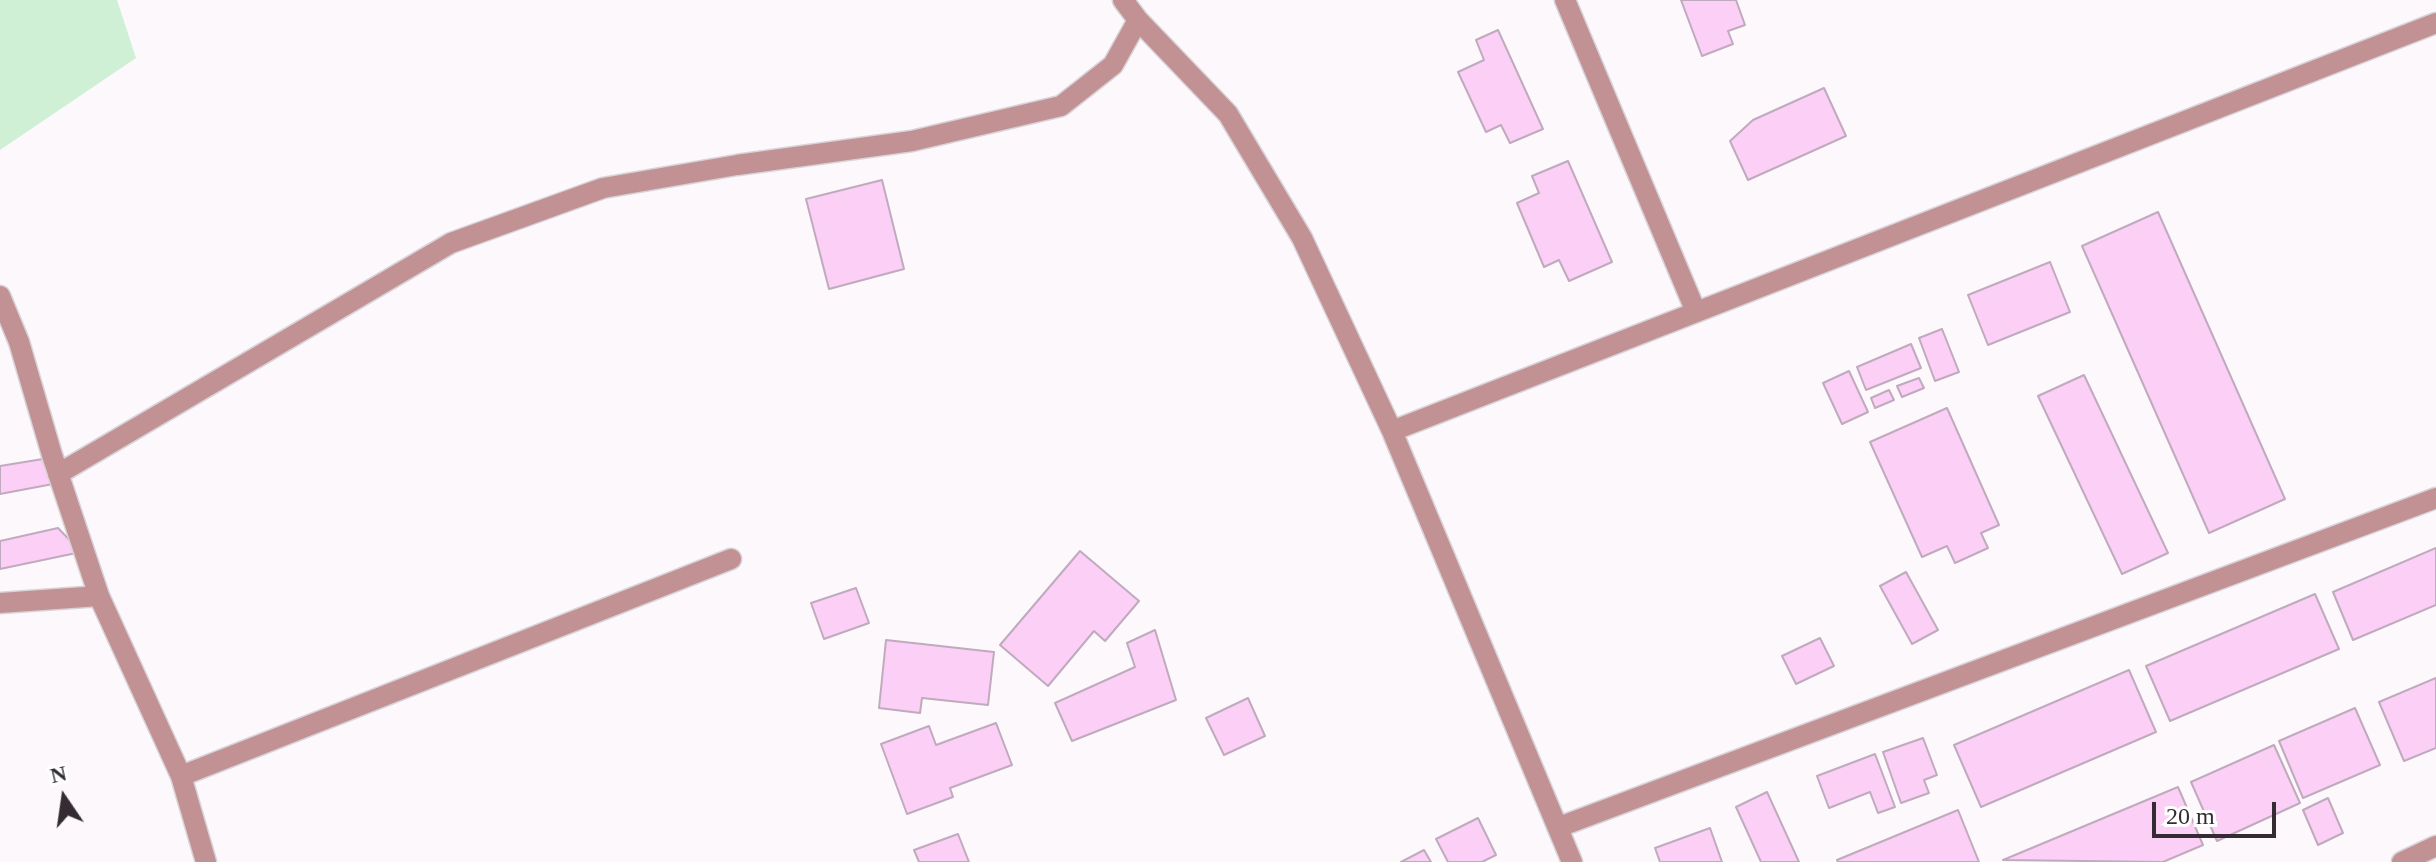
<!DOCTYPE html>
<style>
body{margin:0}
#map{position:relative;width:2436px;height:862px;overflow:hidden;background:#fcf8fc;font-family:Georgia,serif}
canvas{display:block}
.north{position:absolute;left:24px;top:758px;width:80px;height:80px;-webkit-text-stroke:6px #fff;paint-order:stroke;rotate:347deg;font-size:22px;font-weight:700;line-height:32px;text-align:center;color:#342b33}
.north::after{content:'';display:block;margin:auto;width:28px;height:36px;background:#342b33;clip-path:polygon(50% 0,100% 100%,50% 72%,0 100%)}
.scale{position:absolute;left:2152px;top:802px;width:124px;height:36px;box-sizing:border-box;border:4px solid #342b33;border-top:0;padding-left:10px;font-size:24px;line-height:28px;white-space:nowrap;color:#342b33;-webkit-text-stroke:6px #fff;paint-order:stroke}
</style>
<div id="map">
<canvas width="2436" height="862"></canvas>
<div class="north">N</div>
<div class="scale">20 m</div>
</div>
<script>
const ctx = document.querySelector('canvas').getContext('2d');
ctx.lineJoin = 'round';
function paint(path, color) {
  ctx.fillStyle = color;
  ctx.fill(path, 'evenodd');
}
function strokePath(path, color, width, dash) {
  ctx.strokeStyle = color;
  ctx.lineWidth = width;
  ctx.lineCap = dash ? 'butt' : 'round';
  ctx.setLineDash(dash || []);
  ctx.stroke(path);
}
const green = new Path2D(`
 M0 0H117L136 58 0 150Z`);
const building = new Path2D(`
 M1681 0H1736L1745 25 1728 31 1733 44 1702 56Z
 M1498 30 1543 129 1510 143 1501 125 1486 132 1458 72 1484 60 1476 40Z
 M1824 88 1846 136 1748 180 1730 141 1753 120Z
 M1568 161 1612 262 1569 281 1559 260 1544 267 1517 203 1539 193 1532 176Z
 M882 180 904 269 829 289 806 199Z
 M2158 212 2285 499 2209 533 2082 246Z
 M2050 262 2070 312 1988 345 1968 295Z
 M1942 329 1959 372 1935 381 1919 338Z
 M1911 344 1921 368 1866 390 1857 367Z
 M1849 371 1868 412 1842 424 1823 383Z
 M2084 375 2168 553 2122 574 2038 396Z
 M1919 378 1924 388 1902 397 1897 386Z
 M1889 390 1894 400 1875 408 1871 398Z
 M1947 408 1999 525 1981 533 1988 548 1955 563 1947 546 1922 557 1870 442Z
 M49 458 53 484 0 494V466Z
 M58 528 81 552 0 569V541Z
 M2436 548V605L2353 640 2333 592Z
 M1080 551 1139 601 1105 641 1094 631 1048 686 1000 645Z
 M1906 572 1938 630 1912 644 1880 586Z
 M856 588 869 623 824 639 811 603Z
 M2315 594 2339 649 2170 721 2146 666Z
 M1155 630 1176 700 1072 741 1055 703 1135 667 1127 643Z
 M1820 638 1834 666 1796 684 1782 656Z
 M886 640 994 652 988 705 922 698 920 713 879 708Z
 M2129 670 2156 732 1981 807 1954 745Z
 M2436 678V748L2404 761 2379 702Z
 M1248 698 1265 736 1224 755 1206 718Z
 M2355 708 2380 765 2303 798 2279 741Z
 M996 723 1012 765 950 788 953 797 907 814 881 744 929 726 936 745Z
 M1923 738 1937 775 1924 780 1929 793 1901 803 1883 752Z
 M2274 745 2300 803 2217 841 2191 782Z
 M1875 754 1895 807 1878 813 1870 792 1829 808 1817 776Z
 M2178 787 2203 845 2163 862 2003 860Z
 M1767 792 1799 862H1761L1736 807Z
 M2328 798 2343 833 2318 845 2303 810Z
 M1958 810 1979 862H1838L1837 860Z
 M1478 818 1496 855 1482 862H1448L1436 839Z
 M1710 828 1722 862H1660L1655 848Z
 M958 834 969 862H919L914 850Z
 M1424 850 1431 862H1401Z`);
const minor = new Path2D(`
 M1123 0 1138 20 1228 114 1302 238 1392 431 1572 862
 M1565 0 1696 312
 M0 296 19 342 52 455 99 596 181 776 206 862
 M1392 431 2436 23
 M58 474 451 243 603 188 737 165 912 141 1061 106 1113 65 1138 20
 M0 603 99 596
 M181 776 731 559
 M1559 827 2436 498
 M2402 862 2436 846`);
paint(green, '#cff0d4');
paint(building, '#fbcff6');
strokePath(building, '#c0aabd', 2);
strokePath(minor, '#d8d3d8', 23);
strokePath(minor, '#c19193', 20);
</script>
